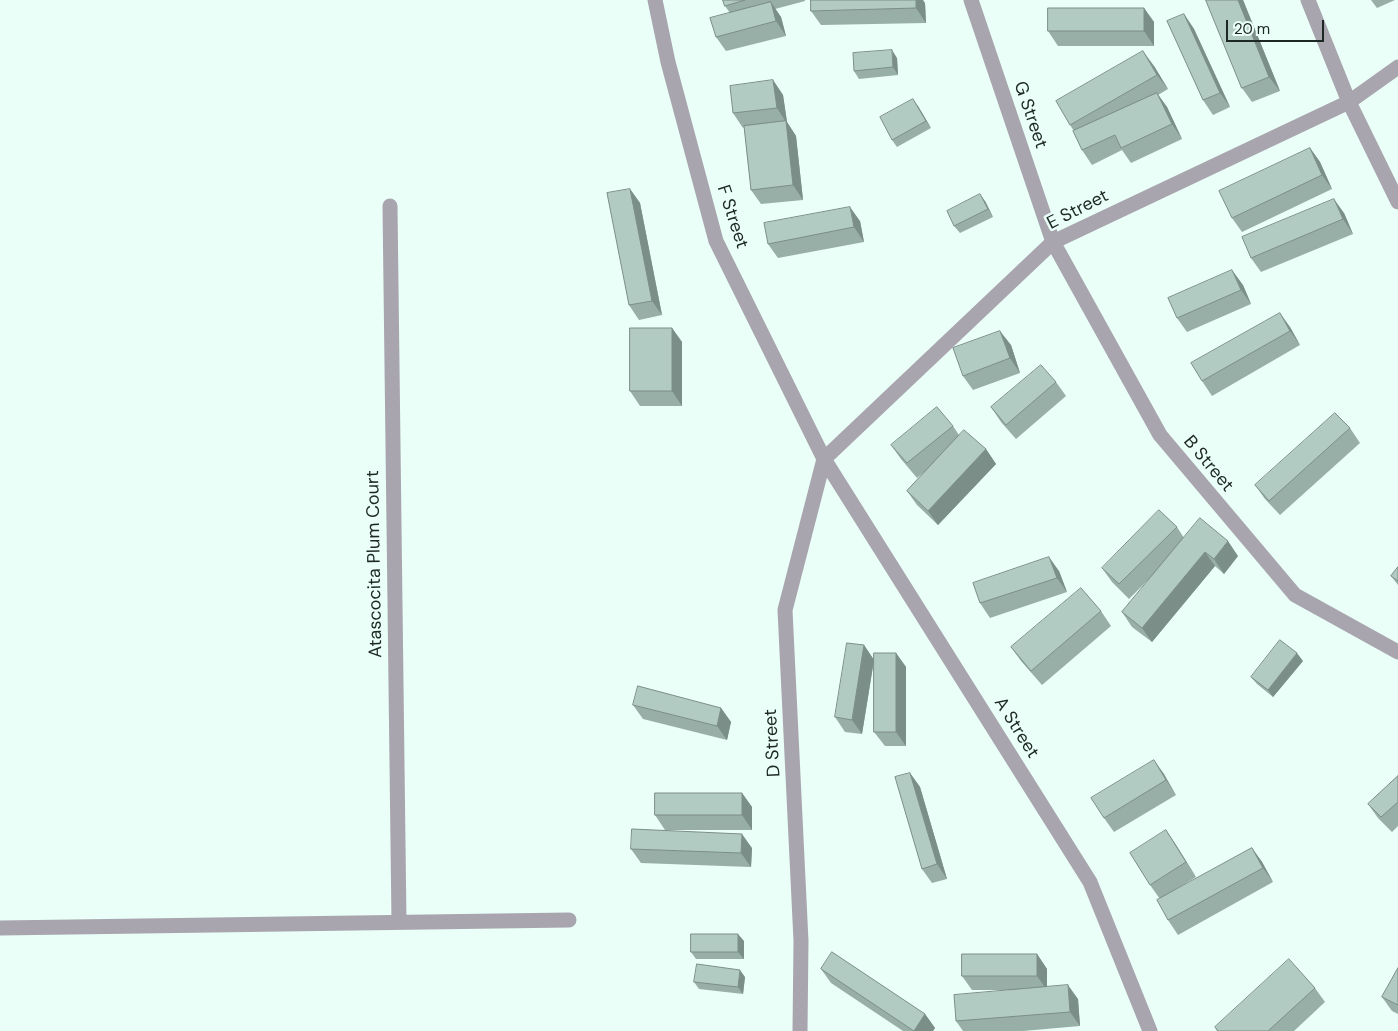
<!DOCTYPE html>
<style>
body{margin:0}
#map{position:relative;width:1398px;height:1031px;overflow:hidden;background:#e9fff7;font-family:"DM Sans",sans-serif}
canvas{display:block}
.scale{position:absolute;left:1226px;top:20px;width:98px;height:22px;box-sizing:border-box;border:2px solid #1d2724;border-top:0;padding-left:6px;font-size:15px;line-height:18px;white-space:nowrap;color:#1d2724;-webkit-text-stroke:4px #e9fff7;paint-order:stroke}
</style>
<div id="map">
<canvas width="1398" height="1031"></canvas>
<div class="scale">20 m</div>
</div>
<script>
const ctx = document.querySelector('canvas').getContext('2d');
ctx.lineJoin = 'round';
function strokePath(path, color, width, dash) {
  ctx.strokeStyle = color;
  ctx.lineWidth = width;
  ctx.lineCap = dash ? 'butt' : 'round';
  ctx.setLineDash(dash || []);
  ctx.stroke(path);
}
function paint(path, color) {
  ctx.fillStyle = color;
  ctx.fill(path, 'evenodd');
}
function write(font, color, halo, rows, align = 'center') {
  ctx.font = font + ' "DM Sans",sans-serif';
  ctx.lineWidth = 5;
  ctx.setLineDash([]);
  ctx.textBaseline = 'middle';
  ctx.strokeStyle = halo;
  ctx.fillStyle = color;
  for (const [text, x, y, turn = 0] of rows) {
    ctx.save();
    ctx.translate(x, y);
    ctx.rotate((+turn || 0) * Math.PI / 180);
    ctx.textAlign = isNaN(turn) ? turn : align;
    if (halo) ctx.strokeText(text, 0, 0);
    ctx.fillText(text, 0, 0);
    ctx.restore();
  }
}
const minor = new Path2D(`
 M655 0 668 62 716 241 824 459 1090 882 1150 1031
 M971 0 1053 242 1160 435 1295 595 1398 652
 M1308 0 1349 102 1398 202
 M390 206 399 922
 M824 459 1053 242 1349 102 1398 67
 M0 928 569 920
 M800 1031 801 941 785 610 824 459`);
const wall = new Path2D(`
 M723 0H805V1L775 9 781 17 786 36 726 51 716 37 730 13 725 6Z
 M1206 0H1243L1280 91 1252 102 1242 88Z
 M1371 0H1395L1377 8Z
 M925 3 926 23 821 25 811 11Z
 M1144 8 1154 22V46H1058L1048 31Z
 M1184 14 1194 29 1230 107 1213 115 1203 100Z
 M897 58 898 75 859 79 854 71Z
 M1154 66 1168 89 1158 95 1167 107 1182 139 1131 163 1122 150 1092 165 1082 150 1074 131 1070 125Z
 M773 80 783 95 787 122 796 136 803 200 761 204 751 190 744 127 743 128 733 113Z
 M918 106 931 128 897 147 892 140Z
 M1310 148 1320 162 1332 189 1242 232 1232 218Z
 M630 189 640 203 662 315 639 320 629 305Z
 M985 201 993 217 960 233 954 226Z
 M1344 213 1353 234 1261 272 1251 258Z
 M860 221 864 242 778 258 768 244Z
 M1243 285 1251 304 1187 332 1177 318Z
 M1290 327 1300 345 1212 396 1202 381Z
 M672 328 682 342V406H640L630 391Z
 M1011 345 1020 373 973 390 963 376Z
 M1056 382 1066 396 1016 439 1001 422 991 407Z
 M953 426 959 435 986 449 996 464 938 525 917 505 907 491 925 471 917 478 901 459 891 445Z
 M1350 428 1360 443 1280 515 1265 499 1255 485Z
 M1177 527 1184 538 1238 556 1224 574 1215 566 1152 642 1132 627 1122 612 1153 575 1129 599 1112 582 1102 568Z
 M1398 567V585L1391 576Z
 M1059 571 1067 592 990 618 980 603Z
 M1101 611 1111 626 1042 685 1021 661 1011 647Z
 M864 645 874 660 862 734 845 732 835 717Z
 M896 653 906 667V746H885L874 732Z
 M1303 661 1273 697 1257 684 1251 677Z
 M633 705 721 708 731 722 727 740 643 719Z
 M1154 760 1176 795 1114 832 1104 818Z
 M910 773 920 787 947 879 932 883 922 869Z
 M1398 776V826L1392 832 1378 818 1368 804Z
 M742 793 752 807V830H665L655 815Z
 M1166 830 1176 845 1196 877 1167 895 1252 848 1262 862 1273 882 1178 935 1168 920 1160 899 1150 885Z
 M752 848 751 867 641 863 631 849Z
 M744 941V959H696L691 952Z
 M1037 954 1047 969V987L1078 999 1080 1026 1023 1031H963L956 1021 1009 990H972L962 976Z
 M1398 968V1014L1392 1011 1382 997Z
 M821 969 925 1014 935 1028 933 1031H903L831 983Z
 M745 977 743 994 699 989 694 982Z
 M1315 988 1325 1002 1294 1031H1217L1215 1027Z`);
const shadedWall = new Path2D(`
 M916 0H923L925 3 926 23 916 8Z
 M1238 0H1243L1280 91 1269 77Z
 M771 2 781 17 786 36 776 21Z
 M1144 8 1154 22V46L1144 31Z
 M1184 14 1194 29 1230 107 1220 93Z
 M892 50 897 58 898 75 893 67Z
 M1143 51 1154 66 1168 89 1157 75Z
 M773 80 783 95 787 122 796 136 803 200 793 185 786 122 777 108Z
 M1157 93 1167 107 1182 139 1172 124Z
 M913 99 918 106 931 128 926 121Z
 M1310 148 1320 162 1332 189 1322 175Z
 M630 189 640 203 662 315 652 301Z
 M980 194 985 201 993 217 988 209Z
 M1334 199 1344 213 1353 234 1343 219Z
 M850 207 860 221 864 242 854 227Z
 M1232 270 1243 285 1251 304 1241 290Z
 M1280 313 1290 327 1300 345 1290 331Z
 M672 328 682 342V406L672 391Z
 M1000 331 1011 345 1020 373 1010 358Z
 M986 449 996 464 938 525 928 511Z
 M1228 541 1238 556 1224 574 1214 559Z
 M1205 552 1215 566 1152 642 1142 628Z
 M1049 557 1059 571 1067 592 1057 578Z
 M864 645 874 660 862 734 852 720Z
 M896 653 906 667V746L896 732Z
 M1297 653 1303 661 1273 697 1268 690Z
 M721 708 731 722 727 740 717 726Z
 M1154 760 1164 774 1176 795 1166 780Z
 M910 773 920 787 947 879 937 864Z
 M742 793 752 807V830L742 815Z
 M1166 830 1176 845 1196 877 1186 862Z
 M742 834 752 848 751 867 741 853Z
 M1252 848 1262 862 1273 882 1263 868Z
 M738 934 744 941V959L738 952Z
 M1037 954 1047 969V990L1037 976Z
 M740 970 745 977 743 994 738 987Z
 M1068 985 1078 999 1080 1026 1070 1012Z
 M925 1014 935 1028 933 1031H914Z`);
const building = new Path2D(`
 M723 0H745L725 6Z
 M811 0H916V8L811 11Z
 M1206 0H1238L1269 77 1242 88Z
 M771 2 776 21 716 37 710 18Z
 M1048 8H1144V31H1048Z
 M1184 14 1220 93 1203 100 1167 21Z
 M892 50 893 67 854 71 853 53Z
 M1143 51 1157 75 1070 125 1056 101Z
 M773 80 777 108 733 113 730 86Z
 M1157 93 1172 124 1121 148 1115 135 1082 150 1073 131Z
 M913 99 926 121 892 140 880 117Z
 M786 121 793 185 751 190 744 126Z
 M1310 148 1322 175 1232 218 1219 191Z
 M630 189 652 301 629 305 607 193Z
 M980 194 988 209 954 226 947 211Z
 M1334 199 1343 219 1251 258 1242 237Z
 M850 207 854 227 768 244 764 223Z
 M1232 270 1241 290 1177 318 1168 298Z
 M1280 313 1290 331 1202 381 1191 363Z
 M630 328H672V391H630Z
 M1000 331 1010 358 963 376 953 348Z
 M1041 365 1056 382 1006 425 991 407Z
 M937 407 953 426 907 463 891 445Z
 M1335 413 1350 428 1269 501 1255 485Z
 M964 430 986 449 928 511 907 491Z
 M1159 510 1177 527 1119 584 1102 568Z
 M1200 518 1228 541 1214 559 1205 552 1142 628 1122 612Z
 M1049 557 1057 578 980 603 973 583Z
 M1398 567V581L1391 576Z
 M1081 588 1101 611 1031 671 1011 647Z
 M1280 640 1297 653 1268 690 1251 677Z
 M847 643 864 645 852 720 835 717Z
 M874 653H896V732H874Z
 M638 686 721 708 717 726 633 705Z
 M1154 760 1166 780 1104 818 1091 798Z
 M910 773 937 864 922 869 895 777Z
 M1398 776V802L1381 817 1368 804Z
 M655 793H742V815H655Z
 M632 829 742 834 741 853 631 849Z
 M1166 830 1186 862 1150 885 1130 853Z
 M1252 848 1263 868 1168 920 1157 900Z
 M691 934H738V952H691Z
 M832 952 925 1014 914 1031 821 969Z
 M962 954H1037V976H962Z
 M1289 959 1315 988 1268 1031H1218L1215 1027Z
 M697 964 740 970 738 987 694 982Z
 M1398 968V1005L1382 997Z
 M1068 985 1070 1012 956 1021 954 995Z`);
const streetNames = [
 ["G Street",1030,115,71],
 ["E Street",1078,210,-27],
 ["F Street",732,217,72],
 ["B Street",1208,464,50],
 ["Atascocita Plum Court",375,564,-91],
 ["A Street",1016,728,58],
 ["D Street",773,743,-93]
];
strokePath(minor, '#a9a5ae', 15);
paint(wall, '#98afa7');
paint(shadedWall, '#7c8e88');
paint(building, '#b1cbc2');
strokePath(building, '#7c8e88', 1);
write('18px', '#1d2724', '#e9fff7', streetNames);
</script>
